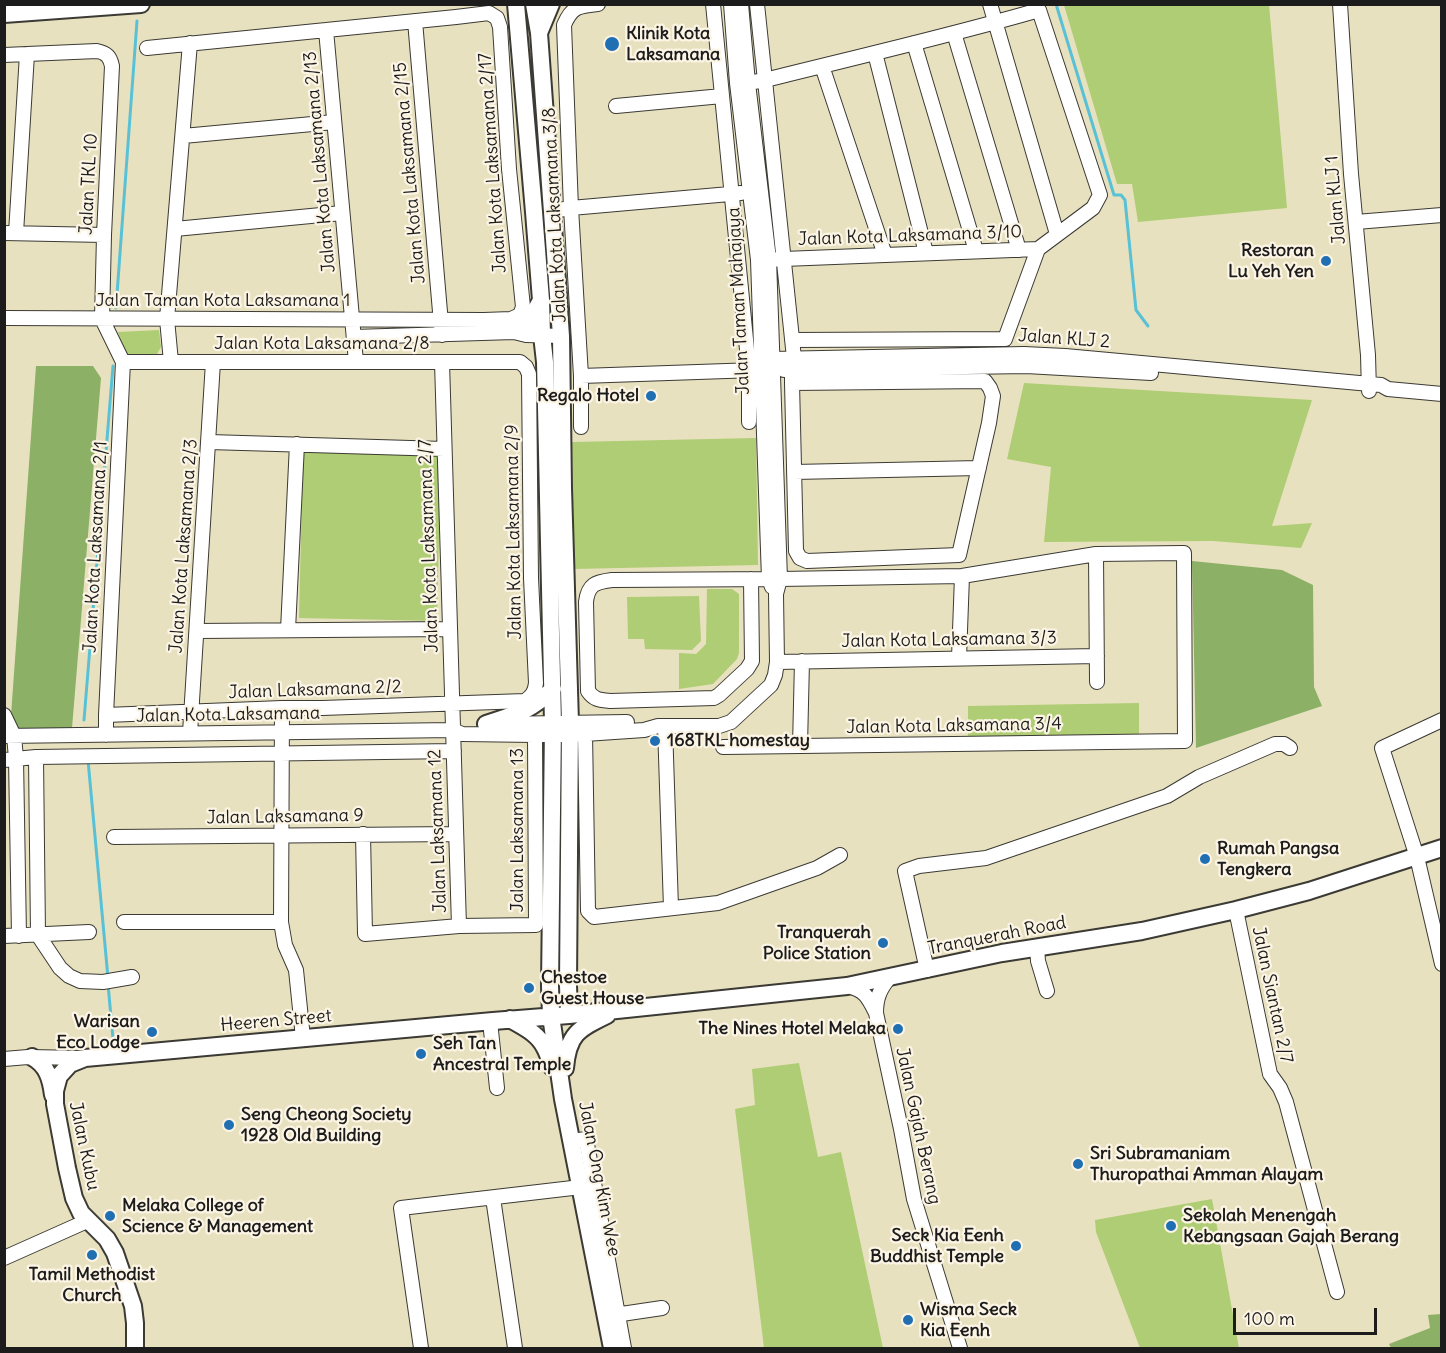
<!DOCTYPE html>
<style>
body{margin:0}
#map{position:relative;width:1446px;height:1353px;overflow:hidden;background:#e8e1bf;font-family:Delius,sans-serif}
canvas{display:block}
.frame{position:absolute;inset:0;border:6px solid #1c1c1c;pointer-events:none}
.scale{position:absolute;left:1233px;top:1308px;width:144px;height:27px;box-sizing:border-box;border:3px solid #1c1c1c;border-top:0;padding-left:8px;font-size:18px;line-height:21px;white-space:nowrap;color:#1c1c1c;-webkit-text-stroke:4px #fcf5e5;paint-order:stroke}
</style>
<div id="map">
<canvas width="1446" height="1353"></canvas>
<div class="frame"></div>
<div class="scale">100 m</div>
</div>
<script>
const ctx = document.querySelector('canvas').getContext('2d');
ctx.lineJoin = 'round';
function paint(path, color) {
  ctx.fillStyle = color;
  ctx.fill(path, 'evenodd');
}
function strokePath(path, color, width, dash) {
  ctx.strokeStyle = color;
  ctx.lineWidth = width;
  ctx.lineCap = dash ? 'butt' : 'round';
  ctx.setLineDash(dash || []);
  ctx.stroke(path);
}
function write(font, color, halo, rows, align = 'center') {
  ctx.font = font + ' Delius,sans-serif';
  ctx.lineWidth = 4.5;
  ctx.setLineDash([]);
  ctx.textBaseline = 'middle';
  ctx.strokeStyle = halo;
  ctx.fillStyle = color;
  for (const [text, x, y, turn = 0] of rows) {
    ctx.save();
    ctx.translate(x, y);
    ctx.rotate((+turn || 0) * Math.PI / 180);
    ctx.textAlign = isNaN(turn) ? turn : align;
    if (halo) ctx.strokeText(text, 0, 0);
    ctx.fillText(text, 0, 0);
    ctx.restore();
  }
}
const green = new Path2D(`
 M1064 5H1269L1287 208 1138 222 1132 184H1117Z
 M159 330 161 347 157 354 133 357 125 353 118 332Z
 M1024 383 1312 400 1272 526 1312 523 1301 548 1213 541 1044 542 1051 467 1007 459Z
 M756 438 758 565 574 569 572 442Z
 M303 451 441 453 437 621 299 618Z
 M707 589H732L739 594V653L737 659 713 684 679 689V653L696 654 706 644Z
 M699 596 701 641 692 650 645 649 644 639H628L627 597Z
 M1139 703V737L968 739V706Z
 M799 1063 818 1157 841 1152 883 1348H764L735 1109 755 1105 752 1069Z
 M1212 1199 1239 1348H1140L1096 1232 1095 1220Z`);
const forest = new Path2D(`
 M36 366H93L101 378 72 728 10 729Z
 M1192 561 1282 570 1313 585 1314 687 1322 706 1196 748Z
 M1441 1314V1348H1391L1389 1344 1430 1328 1428 1315Z`);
const stream = new Path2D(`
 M1056 4 1114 195H1121L1125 200 1136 310 1148 326
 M116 308 137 21
 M84 720 113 366
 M88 760 108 978
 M108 984 113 1039`);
const minor = new Path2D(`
 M713 4 749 370V422
 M731 4 737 83 758 260 769 579 772 587
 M757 4 794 358
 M990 4 1057 234
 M1340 4 1351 174 1368 355 1369 391
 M415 21 442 335
 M326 30 356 362
 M954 33 1019 250
 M914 43 976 251
 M875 53 926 253
 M4 55 97 51C107 53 110 57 112 66L104 235 102 319 123 362 106 715V735
 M822 66 885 255
 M748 83 765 80C857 57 949 36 1039 10L1100 195 1093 208 1038 249 758 260
 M616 106 722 96
 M183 136 334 122
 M552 211 571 208 741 193
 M1356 222 1442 215
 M175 229 342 213
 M4 233 104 235
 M16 233 27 54
 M4 318 484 320 511 319 520 315 523 307 509 169 500 27 497 18 489 13 456 17 147 48
 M354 337 514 332 526 335 561 336
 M792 340 1005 339 1038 249
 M772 359 1024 354 1065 356 1381 385 1388 389 1442 394
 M171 362 167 319 190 43
 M442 362 459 926
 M792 369V383L796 551 800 558 807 561 959 555 989 423 993 396 990 388 985 381 792 383
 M784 370 1026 366 1151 373
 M581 376 756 370
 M581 427V376L571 208 564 25C572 6 579 6 598 4
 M209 442 444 449
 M794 472 979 468
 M1096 554 1097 682
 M288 630 297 444
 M197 631 450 629
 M959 658 962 576
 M777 662 1097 656
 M282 708 281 922 285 945 296 970 303 1038
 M4 715 14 736 16 758 19 936
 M106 715 282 708H322L525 701C532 696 535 692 536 683L531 578 529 374 526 367 520 362H123
 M1442 720 1382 748 1417 857 1442 964
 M496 724 627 722
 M665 726 671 908
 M190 733 213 362
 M585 733 588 911 594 917 718 903 817 868 840 855
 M4 736 453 730 462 734 535 735H570L644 730 658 726H719L731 722 771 685 775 675 777 662 776 594 780 579 769 259 748 83 741 4
 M800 746 802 661
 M723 747 1185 741 1184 553 1096 554 962 576 780 579 612 580C596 582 588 584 586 602L588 691C594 700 600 700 610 701L714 698 719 695 747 669 752 661 751 579
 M36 757 38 935 60 968 69 976 80 981 103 982 132 977
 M4 760 36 757 454 751
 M363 834 365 934 459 926 536 925 535 735
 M114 837 456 834
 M1236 910 1270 1074 1280 1088 1286 1102 1337 1292
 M124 922H281
 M4 936 89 932
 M1037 947 1038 961 1047 991
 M927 970 905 871 919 866 986 858 1167 796 1199 777 1275 744H1284L1290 748
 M889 978C880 989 876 998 876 1013L901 1129 914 1199 960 1348
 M847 986C865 990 868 997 876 1013
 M490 1021 497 1088
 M4 1059 28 1057 83 1058
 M572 1141 586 1139 624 1348
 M493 1198 515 1348
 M4 1258 87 1221
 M608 1316 662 1308
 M421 1348 401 1208 581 1187`);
const major = new Path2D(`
 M516 4 534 212 541 300 542 335 545 362 553 724 550 986 551 1016 563 1099 612 1348
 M534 4 539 33 561 336 563 488 570 723 568 985 569 1015
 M4 14 141 4
 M539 33 551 4
 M520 330 528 324 540 302
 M486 724C516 714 529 712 553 689
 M510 1019C523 1027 538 1033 545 1048 548 1053 550 1061 552 1067
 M32 1057C47 1065 51 1079 53 1095
 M565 1068C568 1034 578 1029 607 1015
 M135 1348V1323L133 1306 115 1253 107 1239 81 1213 74 1198 67 1168 55 1104V1091L59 1076 70 1064 85 1058 493 1021 569 1015 847 986 1002 953 1142 931 1236 910 1309 891 1442 848`);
const markers = [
 [612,44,8,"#1f6fb2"],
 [1326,261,6,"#1f6fb2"],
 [651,396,6,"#1f6fb2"],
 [655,741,6,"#1f6fb2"],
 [1205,859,6,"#1f6fb2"],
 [883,943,6,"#1f6fb2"],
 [529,988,6,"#1f6fb2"],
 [898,1029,6,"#1f6fb2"],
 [152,1032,6,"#1f6fb2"],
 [421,1054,6,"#1f6fb2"],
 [229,1125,6,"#1f6fb2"],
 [1078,1164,6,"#1f6fb2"],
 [110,1216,6,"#1f6fb2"],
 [1171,1226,6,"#1f6fb2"],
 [1016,1246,6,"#1f6fb2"],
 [92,1255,6,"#1f6fb2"],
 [908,1320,6,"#1f6fb2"]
];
const poiNames = [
 ["Klinik Kota",626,34],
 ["Laksamana",626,55],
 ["Restoran",1314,251,"right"],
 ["Lu Yeh Yen",1314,272,"right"],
 ["Regalo Hotel",639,396,"right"],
 ["168TKL homestay",667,741],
 ["Rumah Pangsa",1217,849],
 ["Tengkera",1217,870],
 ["Tranquerah",871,933,"right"],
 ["Police Station",871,954,"right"],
 ["Chestoe",541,978],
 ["Guest House",541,999],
 ["Warisan",140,1022,"right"],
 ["Eco Lodge",140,1043,"right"],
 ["The Nines Hotel Melaka",886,1029,"right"],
 ["Seh Tan",433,1044],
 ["Ancestral Temple",433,1065],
 ["Seng Cheong Society",241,1115],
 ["1928 Old Building",241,1136],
 ["Sri Subramaniam",1090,1154],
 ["Thuropathai Amman Alayam",1090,1175],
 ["Melaka College of",122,1206],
 ["Science & Management",122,1227],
 ["Sekolah Menengah",1183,1216],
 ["Kebangsaan Gajah Berang",1183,1237],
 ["Seck Kia Eenh",1004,1236,"right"],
 ["Buddhist Temple",1004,1257,"right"],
 ["Tamil Methodist",92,1275,"center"],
 ["Church",92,1296,"center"],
 ["Wisma Seck",920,1310],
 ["Kia Eenh",920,1331]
];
const streetNames = [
 ["Jalan Kota Laksamana 2/13",320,162,-95],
 ["Jalan Kota Laksamana 2/17",493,163,-94],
 ["Jalan Kota Laksamana 2/15",410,173,-95],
 ["Jalan TKL 10",89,184,-87],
 ["Jalan KLJ 1",1336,200,-95],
 ["Jalan Kota Laksamana 3/8",555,215,-93],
 ["Jalan Kota Laksamana 3/10",910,236,-2],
 ["Jalan Taman Kota Laksamana 1",223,301],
 ["Jalan Taman Mahajaya",739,301,-93],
 ["Jalan KLJ 2",1064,339,4],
 ["Jalan Kota Laksamana 2/8",322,344],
 ["Jalan Kota Laksamana 2/9",514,532,-91],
 ["Jalan Kota Laksamana 2/3",184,546,-86],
 ["Jalan Kota Laksamana 2/7",429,546,-92],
 ["Jalan Kota Laksamana 2/1",96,547,-87],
 ["Jalan Kota Laksamana 3/3",949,640,-1],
 ["Jalan Laksamana 2/2",315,690,-2],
 ["Jalan Kota Laksamana",228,715,-1],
 ["Jalan Kota Laksamana 3/4",954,726,-1],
 ["Jalan Laksamana 9",285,817,-1],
 ["Jalan Laksamana 13",518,830,-90],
 ["Jalan Laksamana 12",438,831,-92],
 ["Tranquerah Road",997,936,-11],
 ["Jalan Siantan 2/7",1272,995,78],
 ["Heeren Street",276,1021,-5],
 ["Jalan Gajah Berang",918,1126,78],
 ["Jalan Kubu",84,1146,78],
 ["Jalan Ong Kim Wee",599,1179,79]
];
paint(green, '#afcd74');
paint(forest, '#8bb066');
strokePath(stream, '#59c1d6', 3);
strokePath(minor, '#3b3a34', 16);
strokePath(major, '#3b3a34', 20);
strokePath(minor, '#fff', 14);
strokePath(major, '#fff', 16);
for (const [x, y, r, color] of markers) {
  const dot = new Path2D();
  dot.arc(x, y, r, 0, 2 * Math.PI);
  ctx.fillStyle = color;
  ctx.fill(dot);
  strokePath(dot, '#fcf5e5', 2);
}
write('bold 18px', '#1c1c1c', '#fcf5e5', poiNames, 'left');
write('18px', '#1c1c1c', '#fcf5e5', streetNames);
</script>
